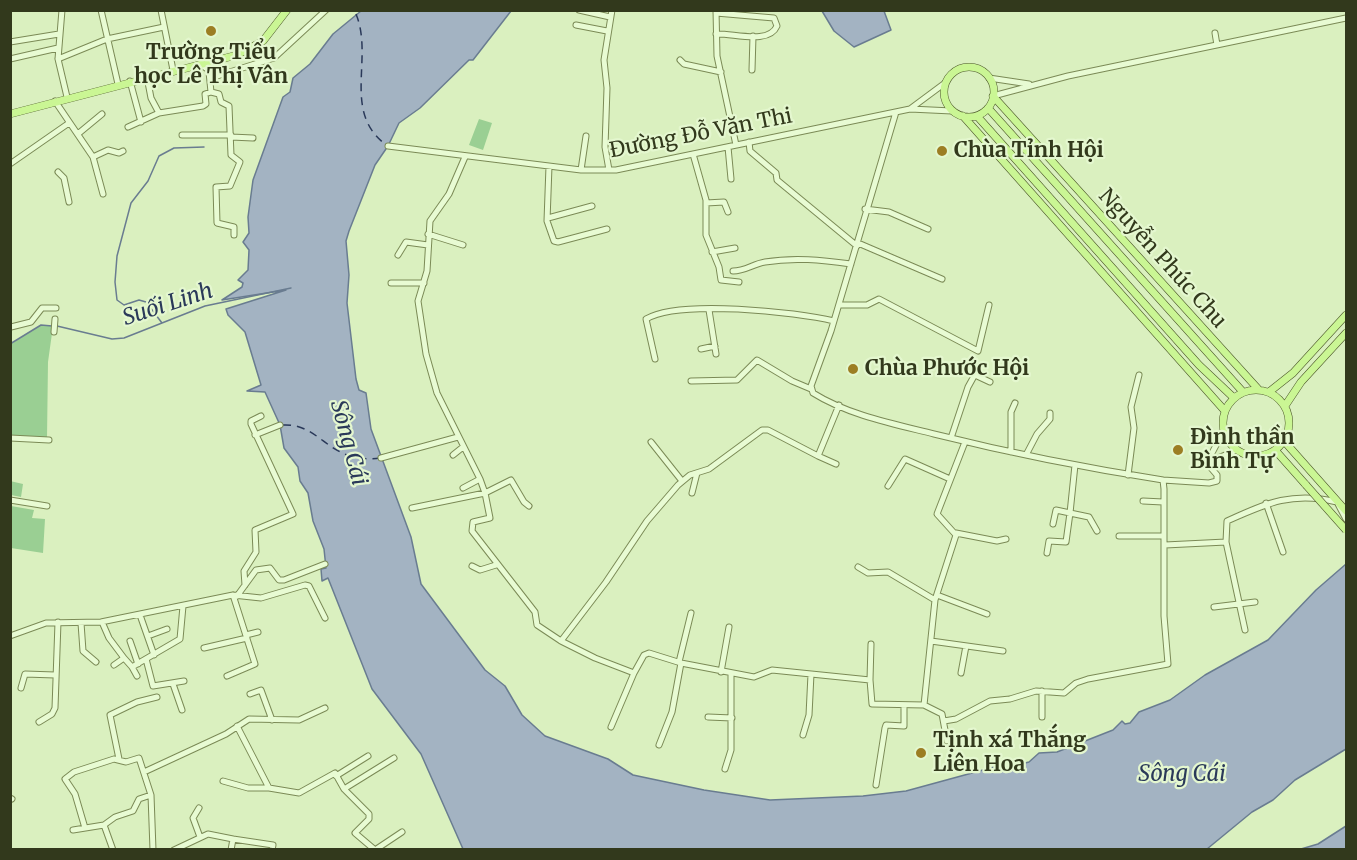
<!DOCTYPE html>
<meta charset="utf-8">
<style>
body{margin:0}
#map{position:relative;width:1357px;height:860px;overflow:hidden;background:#daf0bf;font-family:Merriweather,serif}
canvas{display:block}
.frame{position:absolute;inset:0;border:12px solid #32391c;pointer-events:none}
</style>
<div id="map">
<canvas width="1357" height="860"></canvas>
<div class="frame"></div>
</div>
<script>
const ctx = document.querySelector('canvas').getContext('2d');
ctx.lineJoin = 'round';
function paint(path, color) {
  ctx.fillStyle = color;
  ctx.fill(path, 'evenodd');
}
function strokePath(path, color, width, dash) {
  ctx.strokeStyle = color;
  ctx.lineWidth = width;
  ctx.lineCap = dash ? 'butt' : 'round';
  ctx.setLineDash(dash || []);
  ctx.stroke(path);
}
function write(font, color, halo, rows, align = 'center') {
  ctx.font = font + ' Merriweather,serif';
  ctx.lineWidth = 4.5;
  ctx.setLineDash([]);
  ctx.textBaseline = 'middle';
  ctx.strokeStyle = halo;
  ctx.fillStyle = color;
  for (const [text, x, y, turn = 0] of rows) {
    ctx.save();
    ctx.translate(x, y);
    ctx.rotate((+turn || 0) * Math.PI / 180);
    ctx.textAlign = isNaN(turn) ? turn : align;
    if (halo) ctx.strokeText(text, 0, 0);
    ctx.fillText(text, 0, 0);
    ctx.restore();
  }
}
const green = new Path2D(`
 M479 119 492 123 483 150 469 145Z
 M41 325 53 326 48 362 47 438 11 436V344Z
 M10 481 23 484 21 497 11 495Z
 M11 506 34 510 32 518 45 519 43 553 11 548Z`);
const water = new Path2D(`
 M361 11H511L473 60H469L420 108 399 123 388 146 375 165 349 231 346 241 349 275 347 303 356 379 359 390 366 393 371 429 411 537 421 584 485 670 505 686 522 715 545 736 608 759 633 775 704 790 770 800 863 796 906 791 994 767H1010L1029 762 1039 753 1057 752 1113 730 1122 721 1125 724 1130 723 1139 712 1170 700 1205 675 1268 640 1316 590 1346 564V749L1295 780 1273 800 1252 812 1207 849H463L421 754 372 689 328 578 322 581 321 569 326 568 324 549 313 521 308 493 300 481 298 467 284 448 280 425 265 392 247 391 261 385 245 332 228 315 226 309 286 290 222 300 242 287 243 283 238 280 248 270 249 250 243 242 249 233 248 217 253 180 283 97 290 92 293 78 310 64 333 34Z
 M822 11H884L891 30 854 47 834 31Z
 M1346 826V849H1301L1318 844Z`);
const stream = new Path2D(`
 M162 323 146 302 139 300 124 305 117 300 115 282 117 256 131 203 148 181 159 156 174 148 204 147
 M57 326 112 339 124 338 205 306 291 288
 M10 344 41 325 52 326`);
const ferry = new Path2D(`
 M356 14C374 58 342 111 385 144
 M283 425C322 423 328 465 380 458`);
const minor = new Path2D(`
 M62 10 58 59 67 97
 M101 10 118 84
 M161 10 173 70
 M579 10 610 17
 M716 10 717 56 736 145
 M576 25 607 31
 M1215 33 1217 45
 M716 34C733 33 769 45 777 26L774 18 716 13
 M10 42 59 34
 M10 59 58 48
 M58 59 107 39 164 27
 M680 60 684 64 721 72
 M200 64 217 76 274 58 326 10
 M752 70 753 36
 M209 72 211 92
 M147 77 151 98 159 113 203 106 206 104 205 94 211 92
 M989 78 1029 84
 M130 81 141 122
 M211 92 219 94 221 102 229 106 231 155 240 162 230 186 216 187 217 223 234 227V235
 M993 96 1068 76 1346 18
 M55 101 93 157 103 194
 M910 109 945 83
 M896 112 831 331 811 386 813 393C848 415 894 424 934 434 1010 453 1086 468 1163 480L1164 489V616L1168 664 1088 679 1076 683 1064 693 1036 691 1010 699 990 701 956 719 944 721
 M128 127 159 113
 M79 133 102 114
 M182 135H231
 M231 137 253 138
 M749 142 750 151 776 173 777 180 857 246
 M388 146 581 170H616L910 109 952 111
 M728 147 731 179
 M693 154 706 200V235L719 267 721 280 739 282
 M93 157 108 150 119 153 123 151
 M10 164 69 123
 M549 166 547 221 554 241 558 242 607 229
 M581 170 586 136
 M609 170 605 147 607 88 604 60 612 10
 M58 172 64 178 69 202
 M706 203 724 202 728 212
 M865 209 889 212 928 229
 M548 218 592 206
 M428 234 463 245
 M858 243 942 279
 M712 252 735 248
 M398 255 406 242 428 245
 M733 271C745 271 753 264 765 262 794 257 822 260 851 264
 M391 283H424
 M839 305H867L879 299 978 351 989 305
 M709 310 716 354
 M11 327 31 322 42 308H56
 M54 332 55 319
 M701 349 715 346
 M655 359 646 319C679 299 796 312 834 321
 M975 375 990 382
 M691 381 737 380 757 360 792 381 811 389
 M255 435 280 425
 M10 438 49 440
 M951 438 968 387 978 369
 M651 442 682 481
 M1011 452V412L1015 403
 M453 455 463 447
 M1026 455 1037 434 1050 419V413
 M818 456 836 464
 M381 458 458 437
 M1211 461 1237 450
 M1075 465 1070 513 1089 517 1097 531
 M1128 475 1134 428 1131 407 1139 375
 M480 479 485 493 511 480 524 502 529 506
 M1163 480 1209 483 1217 481V475L1211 468 1212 453 1224 430
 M888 486 905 459 950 479
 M463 488 480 479 437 393 426 354 418 301 427 271 430 221 449 194 465 157
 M692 493 697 473
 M10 500 47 506
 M1143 501 1163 502
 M1266 503 1283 552
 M412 508 485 493 490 518 473 522 472 531 535 612 537 625 561 641 606 582 647 521 678 485 690 475 709 469 762 430H768L818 456 839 405
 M956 533 997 541 1006 539
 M1119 536H1163
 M1226 542 1227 521C1267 503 1293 491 1337 502L1346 519
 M1165 545 1226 542 1245 630
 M1047 553 1049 541 1066 542 1070 513 1056 510 1053 524
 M472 566 480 570 496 565
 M858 567 868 573 888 572 935 600
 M245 585 244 571 256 552 255 530 293 514 251 424V421L261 416
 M937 595 987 614
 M237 596 256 570 270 568 279 580H284L325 564
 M1214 607 1255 602
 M140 615 154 655
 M102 622 109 638 124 658 114 665
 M81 623 83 651 96 662
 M246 635 258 632
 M10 636 46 623 101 622 233 595 261 598 305 585 309 586 325 618
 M148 636 167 629
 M130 641 138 664
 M561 641 595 658 634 673 644 655 649 653 681 663 754 677 772 670 870 680 872 704 924 705
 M931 641 1003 651
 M204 648 247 638
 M124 658 132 667 180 639 183 606
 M146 659 153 686 184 681
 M679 662 691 613
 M132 667 137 676
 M721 672 729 627
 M961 673 966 646
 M227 676 255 664 233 595
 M870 680 871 644
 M173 684 182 710
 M21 688 25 674 55 675
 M1042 691V717
 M250 694 261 690 272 720
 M708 717 732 718
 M39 722 52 714 55 708 58 622
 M237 726 269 788 299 793 335 773 344 789 369 814V819L355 833 375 850
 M611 727 634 673
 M803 735 809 715 811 674
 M947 741 942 714 924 705 935 600 956 535 937 514 965 442
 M659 745 672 712 681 663
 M119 759 110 715 137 702 157 697
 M725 769 731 750V674
 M144 772 226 734 249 719 299 720 325 708
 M336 776 368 756
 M223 781 248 788H269
 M876 785 885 728 886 725 904 726V705
 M344 789 394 758
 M10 798 12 799
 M199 808 193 818 200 837
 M104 825 115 817 133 811 139 799 151 795
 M85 828 75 794 65 779 74 772 114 759 126 762 139 758 151 795 153 850
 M73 830 104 825 113 850
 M233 839 273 845 272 850
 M174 850 208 834 233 839 231 850
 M375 850 402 832`);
const major = new Path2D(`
 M944 92a25 25 0 1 1 50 0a25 25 0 1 1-50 0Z
 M993 96 1259 390
 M988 108 1243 392
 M10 114 237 55 263 41 287 10
 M963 116 1225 411
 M977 116 1199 365 1234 398
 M1223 423a33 33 0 1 1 66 0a33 33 0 1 1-66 0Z
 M1269 392 1293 373 1346 315
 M1285 406 1301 382 1346 333
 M1284 441 1346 511
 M1275 450 1306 485`);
const majorBridge = new Path2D(`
 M1306 485 1346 530`);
const markers = [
 [211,31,6,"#9c7e23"],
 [942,151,6,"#9c7e23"],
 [853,369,6,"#9c7e23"],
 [1178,450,6,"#9c7e23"],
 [921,753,6,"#9c7e23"]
];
const poiNames = [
 ["Trường Tiểu",211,53,"center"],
 ["học Lê Thị Vân",211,77,"center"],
 ["Chùa Tỉnh Hội",954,151],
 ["Chùa Phước Hội",865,369],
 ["Đình thần",1190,438],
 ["Bình Tự",1190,462],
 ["Tịnh xá Thắng",933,741],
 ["Liên Hoa",933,765]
];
const streetNames = [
 ["Đường Đỗ Văn Thi",701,134,-11],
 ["Nguyễn Phúc Chu",1162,259,48]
];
const waterNames = [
 ["Suối Linh",168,305,-18],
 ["Sông Cái",348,443,75],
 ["Sông Cái",1182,775]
];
paint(green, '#9acf93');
paint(water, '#a3b3c2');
strokePath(water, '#697c90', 1.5);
strokePath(stream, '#697c90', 1.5);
strokePath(ferry, '#2a3959', 1.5, [8, 6]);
strokePath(minor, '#7b8a56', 7);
strokePath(major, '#4d572b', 8);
strokePath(minor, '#e8fbd3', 5);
strokePath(major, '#caf694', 7);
strokePath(majorBridge, '#4d572b', 8, []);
strokePath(majorBridge, '#caf694', 7);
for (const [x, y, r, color] of markers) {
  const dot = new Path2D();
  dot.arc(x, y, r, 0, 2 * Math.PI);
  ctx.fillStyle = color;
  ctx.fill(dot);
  strokePath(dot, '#e4f7cf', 2);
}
write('bold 21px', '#32391c', '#e4f7cf', poiNames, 'left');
write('21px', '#32391c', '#e4f7cf', streetNames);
write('italic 22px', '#2a3959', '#e4f7cf', waterNames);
</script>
